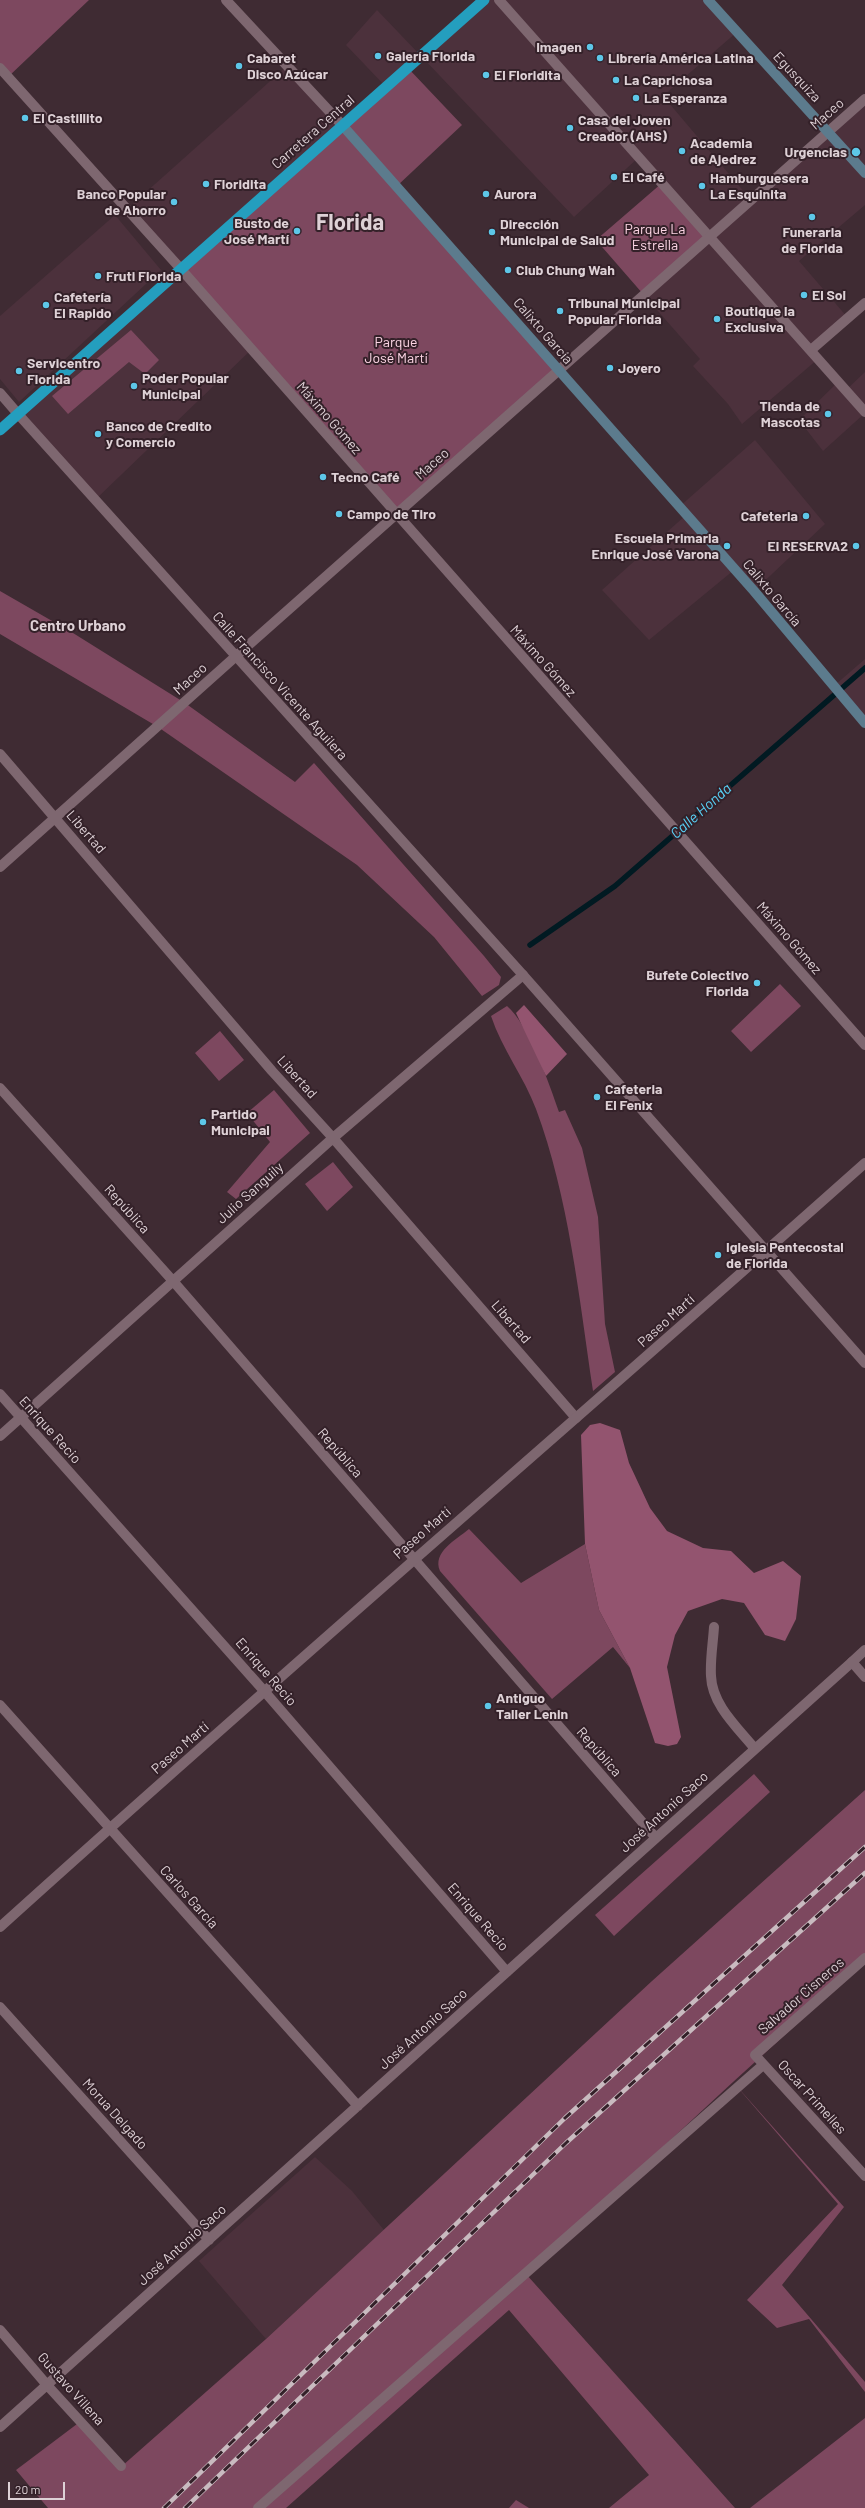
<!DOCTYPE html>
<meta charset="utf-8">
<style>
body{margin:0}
#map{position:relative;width:865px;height:2508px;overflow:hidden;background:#3f2b33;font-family:Barlow,sans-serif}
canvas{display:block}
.scale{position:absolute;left:8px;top:2482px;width:57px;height:18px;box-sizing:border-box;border:2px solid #ded1d6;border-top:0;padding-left:5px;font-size:12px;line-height:14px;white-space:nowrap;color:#ded1d6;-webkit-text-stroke:3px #342129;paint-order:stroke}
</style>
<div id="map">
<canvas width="865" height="2508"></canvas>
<div class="scale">20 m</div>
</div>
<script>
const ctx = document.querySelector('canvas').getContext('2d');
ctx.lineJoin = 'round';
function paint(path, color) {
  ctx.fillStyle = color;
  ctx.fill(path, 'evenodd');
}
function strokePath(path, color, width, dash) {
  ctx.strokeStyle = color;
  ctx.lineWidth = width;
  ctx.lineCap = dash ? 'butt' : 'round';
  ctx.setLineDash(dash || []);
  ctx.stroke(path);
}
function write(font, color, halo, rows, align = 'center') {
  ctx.font = font + ' Barlow,sans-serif';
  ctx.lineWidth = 4;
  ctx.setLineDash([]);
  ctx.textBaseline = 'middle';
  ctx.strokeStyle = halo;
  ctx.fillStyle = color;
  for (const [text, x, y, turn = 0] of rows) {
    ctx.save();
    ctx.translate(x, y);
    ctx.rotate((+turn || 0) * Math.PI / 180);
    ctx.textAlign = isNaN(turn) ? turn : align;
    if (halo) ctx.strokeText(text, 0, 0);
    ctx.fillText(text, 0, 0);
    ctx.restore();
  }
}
const built = new Path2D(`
 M484 0H708L737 32 663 96 751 200 865 99V205L799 261 848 318 811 350 818 359 742 424 728 404 693 366 700 359 643 294 710 237 639 157 574 217 421 56 386 87 346 45 377 10 421 56Z
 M287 66 343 126 251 350 95 500 18 414 180 269 126 210Z
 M115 215 161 270 19 402 0 379V316Z
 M865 372V413L823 451 799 420 838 382 846 390Z
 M755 440 825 524 754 591 734 570 649 640 602 590 686 515 679 507Z
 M865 659V718L835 685Z
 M315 2157 352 2191 384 2230 266 2339 199 2261Z`);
const green = new Path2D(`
 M0 0H89L8 77 0 68Z
 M408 68 462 125 397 186 559 371 395 516 180 268Z
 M662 183 710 237 643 294 596 240Z
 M131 330 159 360 145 374 129 362 68 414 52 396Z
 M0 591 73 633 185 703 295 782 314 763 484 956 501 977 499 985 482 996 434 937 357 865 158 727 0 634Z
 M780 984 801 1006 751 1052 731 1031Z
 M507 1006C529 1025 549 1083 559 1112L565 1110 582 1148 598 1217 605 1324 615 1372 593 1391C579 1297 569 1198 536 1109 524 1077 502 1049 491 1016Z
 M220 1031 244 1060 219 1081 195 1053Z
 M274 1090 310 1133 236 1199 227 1192 270 1142 247 1113Z
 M333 1162 353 1187 327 1211 305 1184Z
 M469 1529 521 1583 585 1544 599 1610 630 1668 613 1647 552 1699 440 1571C432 1552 456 1540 469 1529Z
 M754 1774 770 1792 614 1936 595 1915Z
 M865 1790V1962L733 2082 844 2207 782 2285 865 2382V2392L809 2319 777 2328 747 2300 838 2204 733 2082 526 2274 735 2508H609L649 2475 509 2310 286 2508H48L16 2470 81 2421 122 2466 266 2339 652 1981Z
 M865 2418V2508H750Z
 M516 2500 529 2508H509Z`);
const forest = new Path2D(`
 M524 1005 567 1054 546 1076 516 1013Z
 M600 1423 620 1430 629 1463 650 1508 667 1531 703 1548 731 1551 754 1573 783 1561 801 1576 796 1619 785 1641 765 1635 744 1603 722 1599 688 1611 675 1635 667 1667 681 1737 677 1744 668 1746 655 1743 630 1668 599 1610 585 1544 581 1435 590 1425Z`);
const stream = new Path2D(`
 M530 945 615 886 865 668`);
const pedestrian = new Path2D(`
 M499 0 865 412`);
const minor = new Path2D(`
 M226 0 343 126
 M0 68 180 268 865 1045
 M829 131 865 99
 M811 350 865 303
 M0 393 18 414
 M0 754 272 1071 333 1138 576 1418
 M0 867 235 657
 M0 1088 173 1281 656 1838
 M0 1394 265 1692 507 1972
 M0 1436 333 1138 523 975
 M714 1627C713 1643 710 1660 711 1676 712 1705 738 1728 755 1749
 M0 1705 358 2106
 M865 1958 755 2055 865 2176
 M0 2007 209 2240
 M0 2330 47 2385 121 2466
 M0 2427 852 1662
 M258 2508 763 2065`);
const tertiary = new Path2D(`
 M18 414 523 975 865 1363
 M235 657 829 131
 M865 1650 852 1662 865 1677
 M0 1927C285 1669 578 1419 865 1163`);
const secondary = new Path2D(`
 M708 0 865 173
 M343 126 754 591 865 723`);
const trunk = new Path2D(`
 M0 430 484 0`);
const rail = new Path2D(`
 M164 2508 565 2118 865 1847
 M185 2508 566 2143 865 1873`);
const markers = [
 [590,47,4,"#5dc7e8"],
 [378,56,4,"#5dc7e8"],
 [600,58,4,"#5dc7e8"],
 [239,66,4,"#5dc7e8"],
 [486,75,4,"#5dc7e8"],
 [616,80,4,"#5dc7e8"],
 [636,98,4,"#5dc7e8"],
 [25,118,4,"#5dc7e8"],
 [570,128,4,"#5dc7e8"],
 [682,151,4,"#5dc7e8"],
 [856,152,5,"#5dc7e8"],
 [614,177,4,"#5dc7e8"],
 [206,184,4,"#5dc7e8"],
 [702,186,4,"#5dc7e8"],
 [486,194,4,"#5dc7e8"],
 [174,202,4,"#5dc7e8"],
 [812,217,4,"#5dc7e8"],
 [297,231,4,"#5dc7e8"],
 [492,232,4,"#5dc7e8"],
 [508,270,4,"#5dc7e8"],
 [98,276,4,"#5dc7e8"],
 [804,295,4,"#5dc7e8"],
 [46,305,4,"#5dc7e8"],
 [560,311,4,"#5dc7e8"],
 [717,319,4,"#5dc7e8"],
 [610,368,4,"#5dc7e8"],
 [19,371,4,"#5dc7e8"],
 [134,386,4,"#5dc7e8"],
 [828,414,4,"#5dc7e8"],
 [98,434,4,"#5dc7e8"],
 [323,477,4,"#5dc7e8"],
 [339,514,4,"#5dc7e8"],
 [806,516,4,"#5dc7e8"],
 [727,546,4,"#5dc7e8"],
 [856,546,4,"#5dc7e8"],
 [757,983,4,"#5dc7e8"],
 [597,1097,4,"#5dc7e8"],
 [203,1122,4,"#5dc7e8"],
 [718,1255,4,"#5dc7e8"],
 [488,1706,4,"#5dc7e8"]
];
const poiNames = [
 ["Imagen",582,47,"right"],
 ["Galería Florida",386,56],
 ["Cabaret",247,58],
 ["Disco Azúcar",247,74],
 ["Librería América Latina",608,58],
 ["El Floridita",494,75],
 ["La Caprichosa",624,80],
 ["La Esperanza",644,98],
 ["El Castillito",33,118],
 ["Casa del Joven",578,120],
 ["Creador (AHS)",578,136],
 ["Academia",690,143],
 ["de Ajedrez",690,159],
 ["Urgencias",847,152,"right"],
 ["El Café",622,177],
 ["Hamburguesera",710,178],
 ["La Esquinita",710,194],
 ["Floridita",214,184],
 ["Banco Popular",166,194,"right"],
 ["de Ahorro",166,210,"right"],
 ["Aurora",494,194],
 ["Busto de",289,223,"right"],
 ["José Martí",289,239,"right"],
 ["Dirección",500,224],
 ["Municipal de Salud",500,240],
 ["Funeraria",812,232,"center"],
 ["de Florida",812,248,"center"],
 ["Club Chung Wah",516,270],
 ["Fruti Florida",106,276],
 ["El Sol",812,295],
 ["Cafetería",54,297],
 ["El Rapido",54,313],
 ["Tribunal Municipal",568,303],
 ["Popular Florida",568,319],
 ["Boutique la",725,311],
 ["Exclusiva",725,327],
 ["Servicentro",27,363],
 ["Florida",27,379],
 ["Joyero",618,368],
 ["Poder Popular",142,378],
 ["Municipal",142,394],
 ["Tienda de",820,406,"right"],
 ["Mascotas",820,422,"right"],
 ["Banco de Credito",106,426],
 ["y Comercio",106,442],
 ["Tecno Café",331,477],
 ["Campo de Tiro",347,514],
 ["Cafeteria",798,516,"right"],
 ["Escuela Primaria",719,538,"right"],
 ["Enrique José Varona",719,554,"right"],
 ["El RESERVA2",848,546,"right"],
 ["Bufete Colectivo",749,975,"right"],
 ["Florida",749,991,"right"],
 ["Cafeteria",605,1089],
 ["El Fenix",605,1105],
 ["Partido",211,1114],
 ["Municipal",211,1130],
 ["Iglesia Pentecostal",726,1247],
 ["de Florida",726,1263],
 ["Antiguo",496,1698],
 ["Taller Lenin",496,1714]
];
const streetNames = [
 ["Egusquiza",797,77,47],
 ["Maceo",827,114,-41],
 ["Carretera Central",313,132,-41],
 ["Calixto García",543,331,49],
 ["Máximo Gómez",329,418,49],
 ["Maceo",432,464,-41],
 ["Calixto García",772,593,50],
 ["Máximo Gómez",543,661,48],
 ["Maceo",190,679,-42],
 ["Calle Francisco Vicente Aguilera",280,686,48],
 ["Libertad",86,832,49],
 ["Máximo Gómez",789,938,49],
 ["Libertad",297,1077,48],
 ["Julio Sanguily",250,1193,-42],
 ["República",127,1209,48],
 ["Paseo Martí",666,1321,-42],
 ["Libertad",511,1322,49],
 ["Enrique Recio",50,1430,48],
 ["República",340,1453,49],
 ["Paseo Martí",422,1533,-41],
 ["Enrique Recio",266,1672,49],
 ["Paseo Martí",180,1748,-41],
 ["República",599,1752,49],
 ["José Antonio Saco",664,1812,-42],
 ["Carlos García",189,1897,48],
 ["Enrique Recio",478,1917,49],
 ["Salvador Cisneros",801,1996,-41],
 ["José Antonio Saco",423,2029,-42],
 ["Oscar Primelles",812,2097,48],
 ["Morua Delgado",115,2114,48],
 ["José Antonio Saco",182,2245,-42],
 ["Gustavo Villena",71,2389,48]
];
const parkNames = [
 ["Parque La",655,229],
 ["Estrella",655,245],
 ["Parque",396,342],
 ["José Martí",396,358]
];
const neighbourhoodNames = [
 ["Centro Urbano",78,626]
];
const waterNames = [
 ["Calle Honda",701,811,-41]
];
const townNames = [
 ["Florida",350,223]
];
paint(built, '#4c313c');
paint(green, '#7d485f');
paint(forest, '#93546f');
strokePath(stream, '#011a22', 5.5);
strokePath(pedestrian, '#7e6770', 10);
strokePath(minor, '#7e6770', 10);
strokePath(tertiary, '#7e6770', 10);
strokePath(secondary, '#5c7b8d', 10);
strokePath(trunk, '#249ebe', 11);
strokePath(rail, '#c9bbc0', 4.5);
strokePath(rail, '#342129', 3, [9]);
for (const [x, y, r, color] of markers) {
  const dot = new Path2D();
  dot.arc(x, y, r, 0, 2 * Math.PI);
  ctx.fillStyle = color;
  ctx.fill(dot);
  strokePath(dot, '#342129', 1.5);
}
write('bold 14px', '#ded1d6', '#342129', poiNames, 'left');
write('14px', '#ded1d6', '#342129', streetNames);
write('14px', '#fdd6e5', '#342129', parkNames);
write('bold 15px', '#ded1d6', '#342129', neighbourhoodNames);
write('italic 15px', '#58d2f7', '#342129', waterNames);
write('bold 22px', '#ded1d6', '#342129', townNames);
</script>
